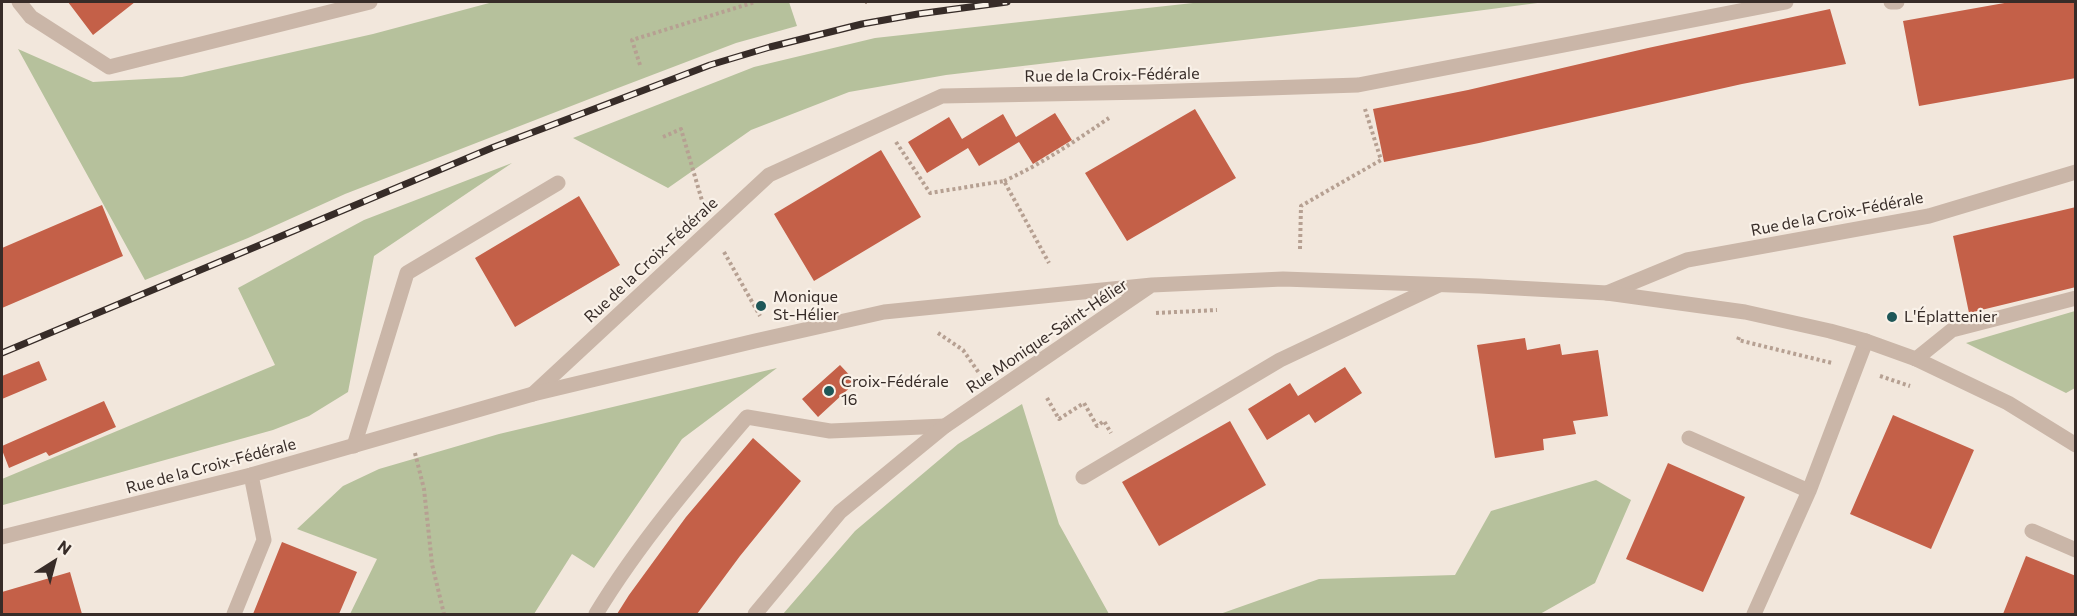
<!DOCTYPE html>
<meta charset="utf-8">
<style>
body{margin:0}
#map{position:relative;width:2077px;height:616px;overflow:hidden;background:#f2e7dc;font-family:Commissioner,sans-serif}
canvas{display:block}
.frame{position:absolute;inset:0;border:3px solid #372c28;pointer-events:none}
.north{position:absolute;left:24px;top:532px;width:60px;height:60px;-webkit-text-stroke:4px #f9f1e8;paint-order:stroke;rotate:36deg;font-size:16px;font-weight:700;line-height:24px;text-align:center;color:#372c28}
.north::after{content:'';display:block;margin:auto;width:21px;height:27px;background:#372c28;clip-path:polygon(50% 0,100% 100%,50% 72%,0 100%)}
</style>
<div id="map">
<canvas width="2077" height="616"></canvas>
<div class="frame"></div>
<div class="north">N</div>
</div>
<script>
const ctx = document.querySelector('canvas').getContext('2d');
ctx.lineJoin = 'round';
function paint(path, color) {
  ctx.fillStyle = color;
  ctx.fill(path, 'evenodd');
}
function strokePath(path, color, width, dash) {
  ctx.strokeStyle = color;
  ctx.lineWidth = width;
  ctx.lineCap = dash ? 'butt' : 'round';
  ctx.setLineDash(dash || []);
  ctx.stroke(path);
}
function write(font, color, halo, rows, align = 'center') {
  ctx.font = font + ' Commissioner,sans-serif';
  ctx.lineWidth = 4.5;
  ctx.setLineDash([]);
  ctx.textBaseline = 'middle';
  ctx.strokeStyle = halo;
  ctx.fillStyle = color;
  for (const [text, x, y, turn = 0] of rows) {
    ctx.save();
    ctx.translate(x, y);
    ctx.rotate((+turn || 0) * Math.PI / 180);
    ctx.textAlign = isNaN(turn) ? turn : align;
    if (halo) ctx.strokeText(text, 0, 0);
    ctx.fillText(text, 0, 0);
    ctx.restore();
  }
}
const green = new Path2D(`
 M493 2H789L797 26 736 43 597 96 345 194 248 238 145 280 18 49 93 82 182 77 373 34Z
 M1202 2H1545L1354 27 946 75 849 92 751 130 668 188 573 138 754 67 875 38Z
 M512 163 374 256 348 392 309 416 273 430 3 505 2 501V479L275 365 238 288 364 220Z
 M2075 311V388L2066 393 1966 343Z
 M777 368 682 439 594 568 572 554 534 614H350L377 559 297 529 343 486 379 469 499 434Z
 M1022 404 1059 524 1109 614H783L855 531 958 444Z
 M1596 480 1631 500 1595 583 1540 614H1220L1319 579 1455 575 1491 511Z`);
const building = new Path2D(`
 M68 2H135L93 35Z
 M2010 2H2075L2076 78 1919 106 1903 21Z
 M1830 9 1846 64 1742 84 1479 143 1384 162 1373 109 1468 90 1648 48Z
 M1195 109 1236 178 1127 241 1085 173Z
 M1055 113 1072 140 1033 164 1019 142 979 166 968 148 927 173 908 142 949 117 962 139 1003 114 1016 137Z
 M881 150 921 217 814 281 774 214Z
 M579 196 620 265 515 327 475 258Z
 M102 205 123 256 2 308V248Z
 M2076 207V287L1969 313 1953 236Z
 M1525 338 1527 350 1560 344 1562 355 1598 350 1608 416 1573 421 1576 434 1543 439 1544 450 1495 458 1477 345Z
 M39 361 47 380 2 399V376Z
 M840 365 856 382 818 417 802 399Z
 M1345 367 1362 393 1315 423 1309 414 1267 440 1248 409 1290 383 1298 396Z
 M104 401 116 427 49 456 46 452 9 468 2 450V446Z
 M1893 415 1974 450 1931 549 1850 514Z
 M1230 421 1266 485 1159 546 1122 482Z
 M753 438 801 481 740 556 697 614H617L629 595 686 517Z
 M1668 463 1745 497 1703 592 1626 559Z
 M282 542 357 572 339 614H253Z
 M2026 556 2076 576V614H2003Z
 M70 572 82 614H2V592Z`);
const path = new Path2D(`
 M865 2H867
 M640 65 632 40 755 2
 M663 137 681 129 703 204
 M896 142 930 193 1004 181 1049 263
 M1004 181C1042 164 1075 141 1109 118
 M1300 249 1301 206 1381 160 1365 109
 M724 252 760 316
 M1156 313 1217 310
 M938 333 963 350 979 373
 M1739 337 1738 340 1832 363
 M1880 376 1910 386
 M1047 398 1059 419 1084 403 1097 426 1104 421 1111 433
 M415 453 424 489 432 564 444 614`);
const lane = new Path2D(`
 M1891 2H1897
 M1607 293 1687 260 1929 216 2076 172
 M1916 359 1952 330 2076 298
 M533 394 769 175 942 96 1147 92 1358 85 1786 2
 M1689 438 1809 491
 M354 446 407 273 558 183
 M1083 477 1280 360 1439 285
 M2032 531 2076 550
 M234 614 264 540 251 475
 M596 614C639 543 693 480 747 417L830 431 945 426
 M1754 614 1809 491 1866 341`);
const street = new Path2D(`
 M19 2 31 17 109 67 370 2
 M2 537 251 475 533 394 755 341 884 312 1152 285 1283 279 1480 286 1607 293 1745 312 1830 331 1866 341 1916 359 2008 403 2076 445
 M755 614 840 512 945 426 1150 286`);
const rail = new Path2D(`
 M2 353 494 147 710 65 770 47 862 24 918 14 1007 2`);
const markers = [
 [761,306,6,"#1e5758"],
 [1892,317,6,"#1e5758"],
 [829,391,6,"#1e5758"]
];
const streetNames = [
 ["Rue de la Croix-Fédérale",1112,75,-1],
 ["Rue de la Croix-Fédérale",1837,214,-11],
 ["Rue de la Croix-Fédérale",651,260,-43],
 ["Rue Monique-Saint-Hélier",1047,336,-34],
 ["Rue de la Croix-Fédérale",211,466,-15]
];
const poiNames = [
 ["Monique",773,297],
 ["St-Hélier",773,315],
 ["L'Éplattenier",1904,317],
 ["Croix-Fédérale",841,382],
 ["16",841,400]
];
paint(green, '#b6c19c');
paint(building, '#c46048');
strokePath(path, '#b6a092', 4, [3, 3]);
strokePath(lane, '#cab6a8', 15);
strokePath(street, '#cab6a8', 15);
strokePath(rail, '#372c28', 7);
strokePath(rail, '#f9f1e8', 4.5, [14]);
for (const [x, y, r, color] of markers) {
  const dot = new Path2D();
  dot.arc(x, y, r, 0, 2 * Math.PI);
  ctx.fillStyle = color;
  ctx.fill(dot);
  strokePath(dot, '#f9f1e8', 2);
}
write('16px', '#372c28', '#f9f1e8', streetNames);
write('16px', '#372c28', '#f9f1e8', poiNames, 'left');
</script>
